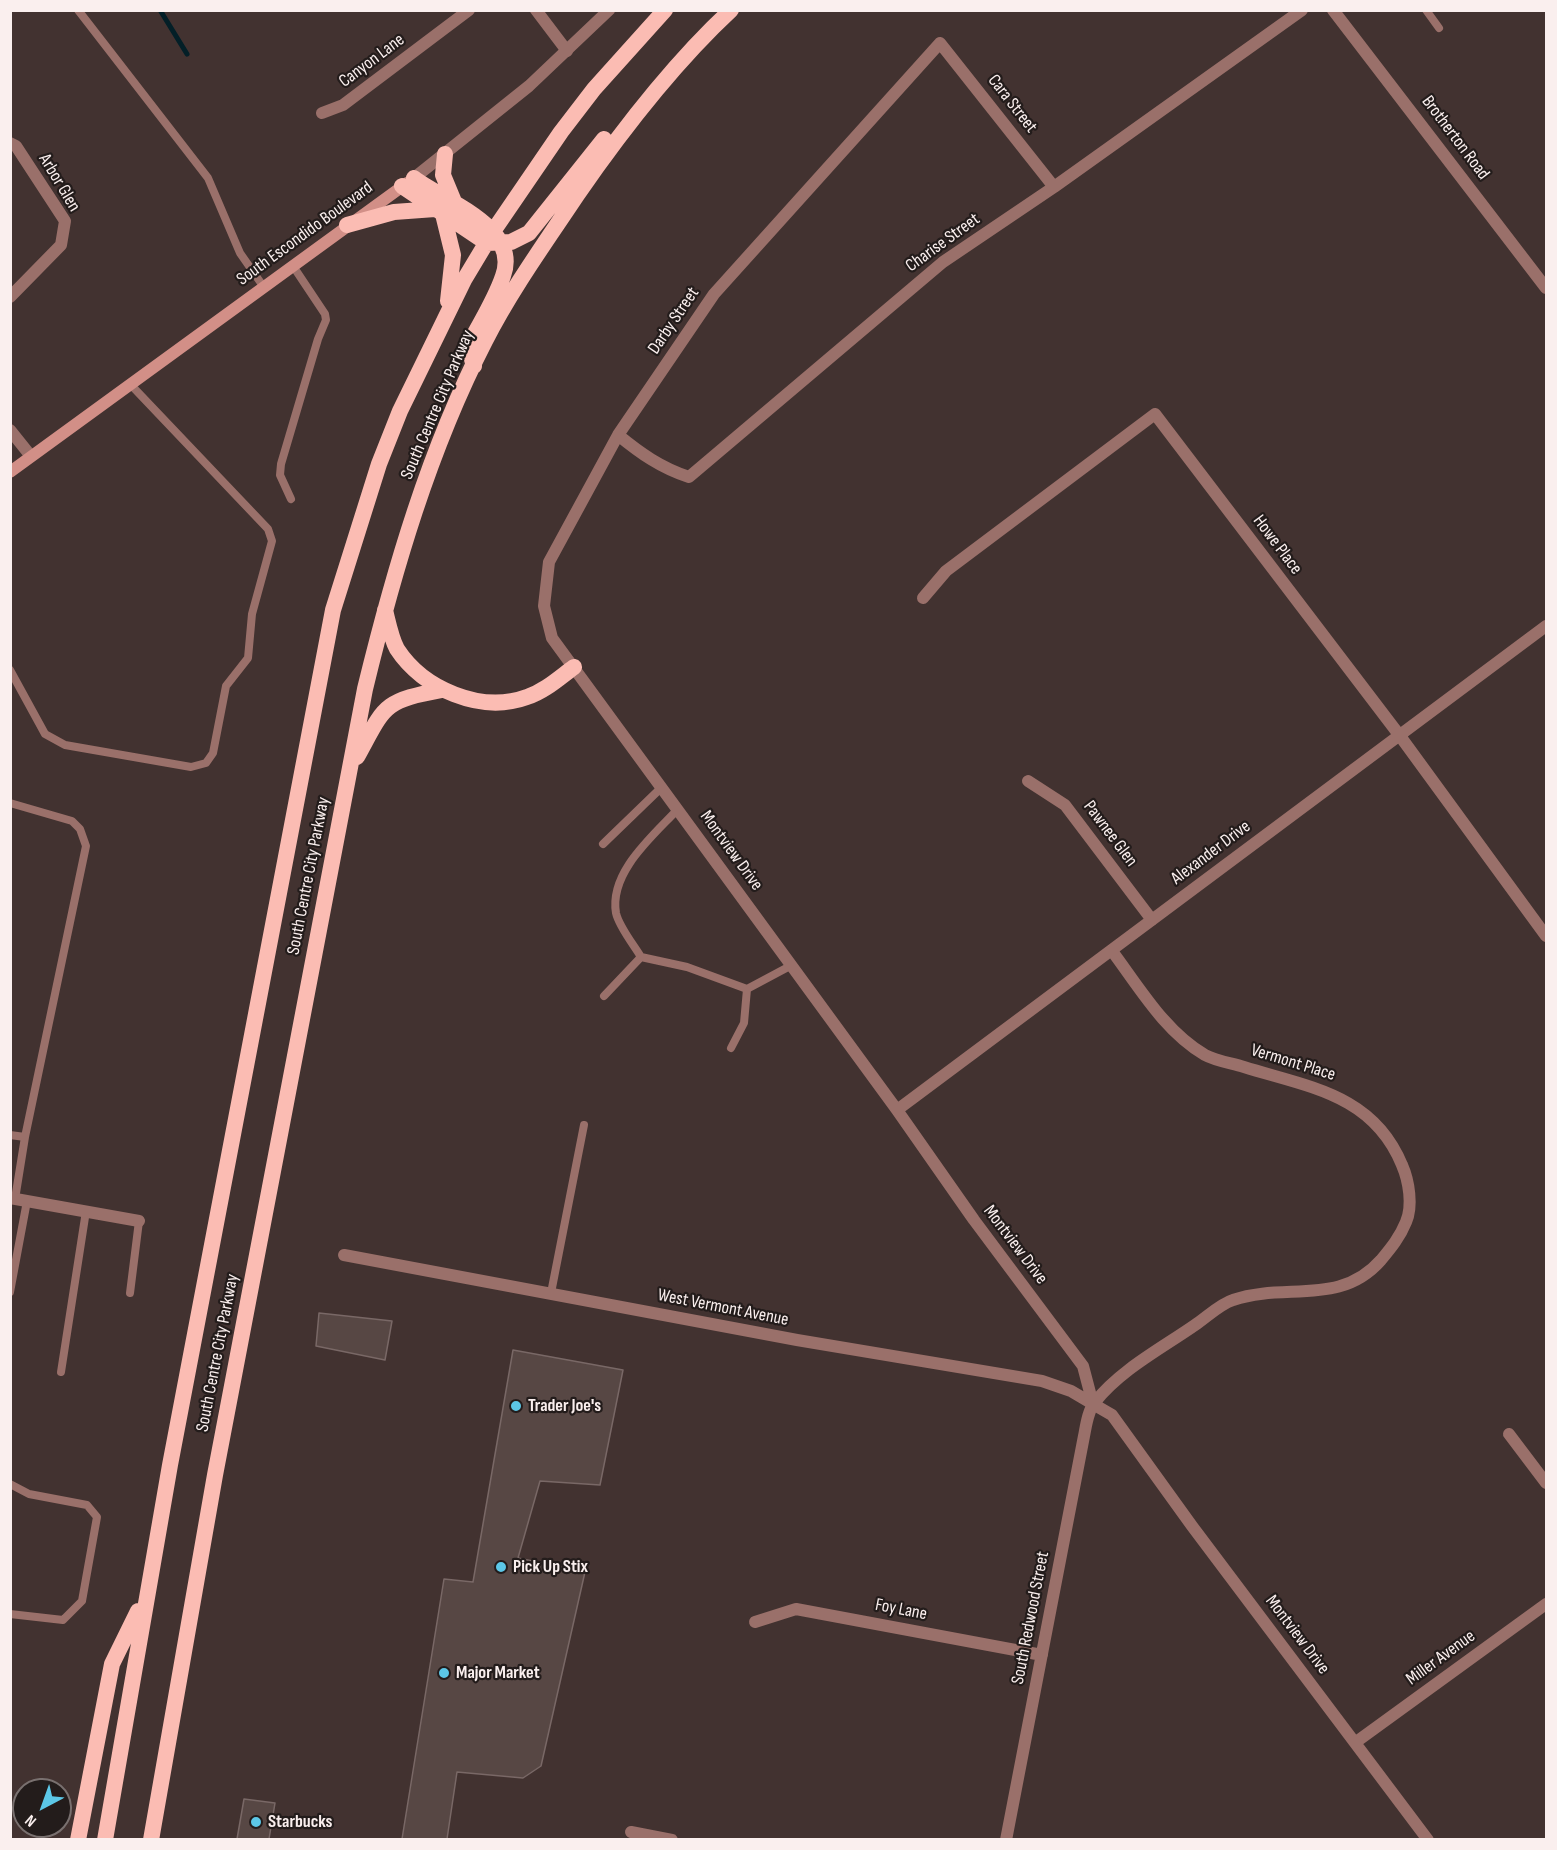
<!DOCTYPE html>
<style>
body{margin:0}
#map{position:relative;width:1557px;height:1850px;overflow:hidden;background:#423230;font-family:"Sofia Sans Condensed",sans-serif}
canvas{display:block}
.frame{position:absolute;inset:0;border:12px solid #faefee;pointer-events:none}
.north{position:absolute;left:12px;top:1778px;width:60px;height:60px;box-sizing:border-box;background:#231c1b;border:2px solid #79706f;border-radius:50%;rotate:221deg;font-size:16px;font-weight:700;line-height:24px;text-align:center;color:#faefee}
.north::after{content:'';display:block;margin:auto;width:21px;height:27px;background:#5cc7e7;clip-path:polygon(50% 0,100% 100%,50% 72%,0 100%)}
</style>
<div id="map">
<canvas width="1557" height="1850"></canvas>
<div class="frame"></div>
<div class="north">N</div>
</div>
<script>
const ctx = document.querySelector('canvas').getContext('2d');
ctx.lineJoin = 'round';
function strokePath(path, color, width, dash) {
  ctx.strokeStyle = color;
  ctx.lineWidth = width;
  ctx.lineCap = dash ? 'butt' : 'round';
  ctx.setLineDash(dash || []);
  ctx.stroke(path);
}
function paint(path, color) {
  ctx.fillStyle = color;
  ctx.fill(path, 'evenodd');
}
function write(font, color, halo, rows, align = 'center') {
  ctx.font = font + ' "Sofia Sans Condensed",sans-serif';
  ctx.lineWidth = 4.5;
  ctx.setLineDash([]);
  ctx.textBaseline = 'middle';
  ctx.strokeStyle = halo;
  ctx.fillStyle = color;
  for (const [text, x, y, turn = 0] of rows) {
    ctx.save();
    ctx.translate(x, y);
    ctx.rotate((+turn || 0) * Math.PI / 180);
    ctx.textAlign = isNaN(turn) ? turn : align;
    if (halo) ctx.strokeText(text, 0, 0);
    ctx.fillText(text, 0, 0);
    ctx.restore();
  }
}
const stream = new Path2D(`
 M160 10 187 54`);
const building = new Path2D(`
 M319 1313 392 1321 385 1360 316 1346Z
 M513 1350 623 1370 600 1485 540 1481 518 1558 585 1572 541 1766 523 1778 457 1772 447 1839H402L444 1579 473 1582Z
 M244 1799 275 1803 269 1839H237Z`);
const service = new Path2D(`
 M78 10 208 178 240 253 263 286
 M1426 10 1439 28
 M291 499 280 475 281 464 318 339 326 320 325 314 293 266
 M10 670 45 734 65 745 191 767 206 763 213 753 226 686 248 658 252 614 272 541 268 529 131 385
 M10 803 72 821 80 829 86 846 25 1137 15 1199
 M603 844 662 787
 M641 957C634 945 619 927 616 913 609 872 653 836 678 809
 M604 996 641 957 687 967 747 989 792 965
 M731 1048 744 1023 747 989
 M10 1135 25 1137
 M10 1292 27 1201
 M130 1293 139 1221
 M551 1293 584 1125
 M61 1372 86 1211
 M10 1484 29 1494 87 1505 97 1517 82 1601 63 1620 10 1614`);
const minor = new Path2D(`
 M536 10 567 51
 M1333 10 1546 288
 M322 113 343 105 469 10
 M10 143 16 146 65 221 61 245 10 297
 M1054 187 940 43 714 294 618 435 549 562 544 606 552 638 897 1110 974 1220 1083 1366 1093 1404 1112 1415 1192 1526 1428 1840
 M10 430 30 455
 M618 435C640 453 661 468 689 477L943 262 1054 187 1302 10
 M923 598 946 571 1155 414 1400 736 1546 936
 M1028 781 1065 805 1152 920
 M897 1110 1546 626
 M10 1198 139 1221
 M344 1255 797 1340 1042 1381 1071 1391 1093 1404
 M1509 1434 1546 1483
 M755 1622 796 1609 1042 1655
 M1356 1742 1546 1604
 M631 1832 672 1840
 M1006 1840 1084 1436C1086 1426 1088 1410 1095 1402 1120 1370 1162 1348 1195 1325 1207 1317 1220 1304 1233 1300 1285 1282 1340 1307 1381 1260 1391 1248 1400 1237 1406 1222 1413 1206 1409 1181 1402 1165 1373 1094 1308 1087 1244 1067 1231 1063 1216 1061 1205 1055 1165 1032 1139 987 1112 951`);
const tertiary = new Path2D(`
 M414 178 529 86 609 10`);
const secondary = new Path2D(`
 M10 472 407 183`);
const trunk = new Path2D(`
 M445 154 443 175 455 204
 M414 178C444 201 521 227 503 276 495 300 480 323 468 346L474 366
 M402 186 487 243 511 242 529 233 604 139
 M443 214 453 255 448 301
 M347 225 394 212 435 209
 M385 610C388 622 391 638 397 649 423 689 481 714 527 697 545 691 559 678 574 667
 M357 757C385 706 382 701 442 690
 M78 1840 112 1664 138 1611
 M105 1840 170 1465 333 610 379 464 400 411 464 280 494 230 561 132 594 89 665 10
 M151 1840 215 1475 365 689C394 570 429 450 485 341 511 290 545 243 577 195 620 133 675 62 731 10`);
const markers = [
 [516,1406,6,"#5cc7e7"],
 [501,1567,6,"#5cc7e7"],
 [444,1673,6,"#5cc7e7"],
 [256,1822,6,"#5cc7e7"]
];
const streetNames = [
 ["Canyon Lane",372,61,-37],
 ["Cara Street",1012,104,52],
 ["Brotherton Road",1455,138,53],
 ["Arbor Glen",59,183,59],
 ["South Escondido Boulevard",305,234,-36],
 ["Charise Street",943,243,-36],
 ["Darby Street",674,321,-56],
 ["South Centre City Parkway",438,405,-67],
 ["Howe Place",1277,545,53],
 ["Pawnee Glen",1110,834,53],
 ["Montview Drive",731,851,54],
 ["Alexander Drive",1211,853,-37],
 ["South Centre City Parkway",309,876,-79],
 ["Vermont Place",1293,1063,17],
 ["Montview Drive",1015,1245,53],
 ["West Vermont Avenue",723,1308,11],
 ["South Centre City Parkway",218,1353,-79],
 ["Foy Lane",901,1610,11],
 ["South Redwood Street",1031,1618,-79],
 ["Montview Drive",1297,1635,53],
 ["Miller Avenue",1441,1658,-36]
];
const poiNames = [
 ["Trader Joe's",528,1406],
 ["Pick Up Stix",513,1567],
 ["Major Market",456,1673],
 ["Starbucks",268,1822]
];
strokePath(stream, '#031f27', 5);
paint(building, '#574744');
strokePath(building, '#796866', 1.5);
strokePath(service, '#9a706a', 8);
strokePath(minor, '#9a706a', 12);
strokePath(tertiary, '#9a706a', 12);
strokePath(secondary, '#d28f87', 12);
strokePath(trunk, '#fbbcb3', 16);
for (const [x, y, r, color] of markers) {
  const dot = new Path2D();
  dot.arc(x, y, r, 0, 2 * Math.PI);
  ctx.fillStyle = color;
  ctx.fill(dot);
  strokePath(dot, '#231c1b', 2);
}
write('18px', '#faefee', '#231c1b', streetNames);
write('bold 18px', '#faefee', '#231c1b', poiNames, 'left');
</script>
